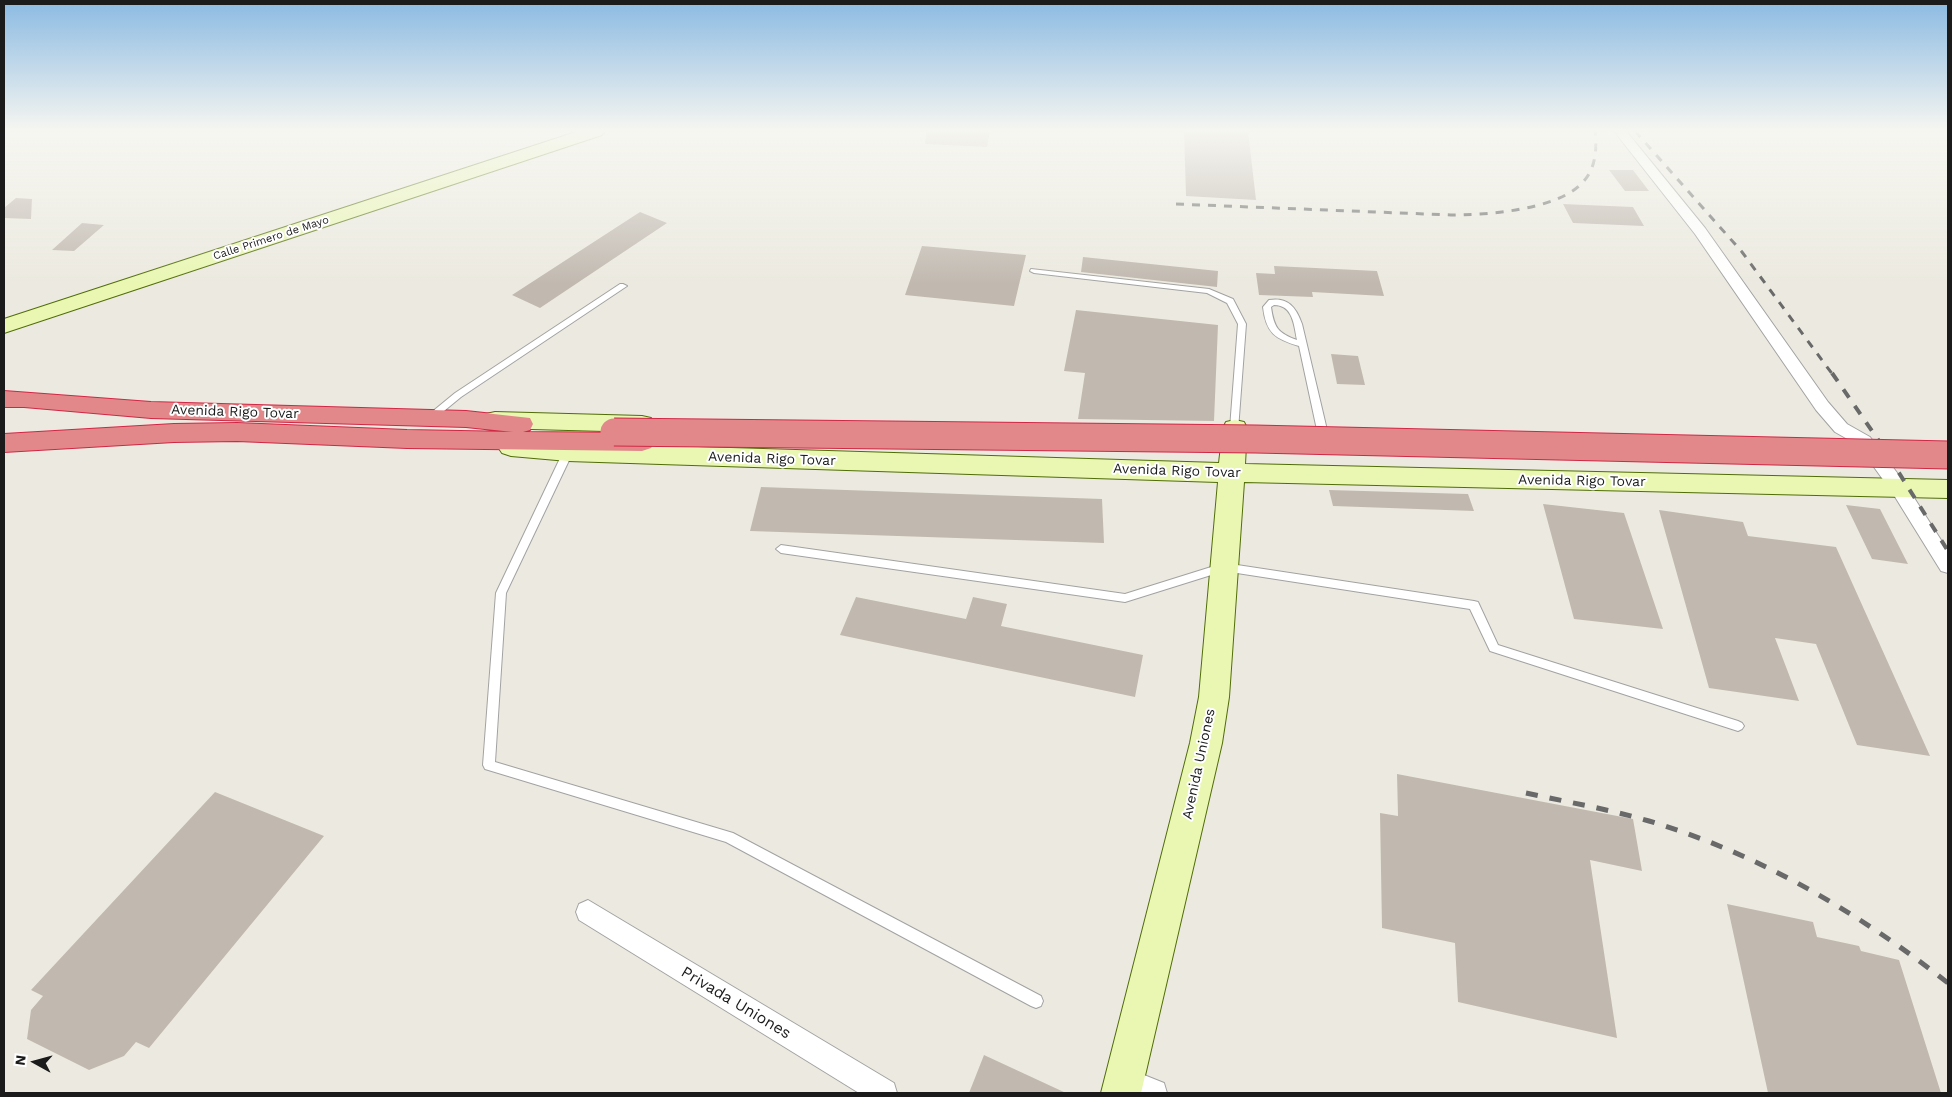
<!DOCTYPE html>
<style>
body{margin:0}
#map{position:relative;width:1952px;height:1097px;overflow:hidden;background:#eceae0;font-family:"Work Sans",sans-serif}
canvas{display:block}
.frame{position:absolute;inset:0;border:5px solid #1b1b1b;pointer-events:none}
.north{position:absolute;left:10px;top:1037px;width:50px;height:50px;-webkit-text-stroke:4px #fff;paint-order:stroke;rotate:277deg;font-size:14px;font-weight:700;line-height:20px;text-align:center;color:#1b1b1b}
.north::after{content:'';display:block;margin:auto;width:18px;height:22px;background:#1b1b1b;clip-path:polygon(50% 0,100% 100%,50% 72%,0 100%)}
</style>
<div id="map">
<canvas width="1952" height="1097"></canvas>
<div class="frame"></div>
<div class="north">N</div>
</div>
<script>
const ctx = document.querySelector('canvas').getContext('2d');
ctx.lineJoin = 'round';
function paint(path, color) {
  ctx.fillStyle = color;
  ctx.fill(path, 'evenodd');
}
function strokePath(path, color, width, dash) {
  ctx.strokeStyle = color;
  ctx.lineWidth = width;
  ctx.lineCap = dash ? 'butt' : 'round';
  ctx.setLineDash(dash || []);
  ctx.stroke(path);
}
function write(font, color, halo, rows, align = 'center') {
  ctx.font = font + ' "Work Sans",sans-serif';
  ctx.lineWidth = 4;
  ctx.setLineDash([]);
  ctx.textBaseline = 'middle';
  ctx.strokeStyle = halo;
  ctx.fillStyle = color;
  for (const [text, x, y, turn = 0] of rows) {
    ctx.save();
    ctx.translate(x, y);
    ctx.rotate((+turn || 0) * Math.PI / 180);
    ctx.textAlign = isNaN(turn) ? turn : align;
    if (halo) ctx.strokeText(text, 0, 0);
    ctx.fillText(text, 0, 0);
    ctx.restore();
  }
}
const building = new Path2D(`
 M926 131H990L987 147 925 144Z
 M1184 131H1248L1256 200 1186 196Z
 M1609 170H1633L1649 191H1625Z
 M16 198 32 199 31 219 4 218V208Z
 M1563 204 1633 207 1644 226 1573 223Z
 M640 212 667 223 540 308 512 295Z
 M82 223 104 225 74 251 52 250Z
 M922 246 1026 255 1014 306 905 295Z
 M1083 257 1218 271 1217 287 1081 272Z
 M1274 266 1377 271 1384 296 1312 292 1313 297 1259 295 1256 273 1275 274Z
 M1076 310 1218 325 1214 421 1078 419 1085 373 1064 371Z
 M1331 354 1358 356 1365 385 1337 384Z
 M761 487 1102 499 1104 543 750 531Z
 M1329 490 1468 494 1474 511 1333 506Z
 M1543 504 1624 513 1663 629 1574 619Z
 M1846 505 1880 509 1908 564 1872 559Z
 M1659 510 1743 522 1748 536 1836 547 1930 756 1857 745 1816 644 1775 638 1799 701 1709 688Z
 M856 597 966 619 973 597 1007 604 1001 626 1143 655 1135 697 840 635Z
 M1397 774 1633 819 1642 871 1590 860 1617 1038 1458 1002 1455 943 1382 928 1380 813 1398 816Z
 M215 792 324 836 149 1048 136 1042 124 1056 89 1070 27 1039 31 1010 43 996 31 990Z
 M1727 904 1813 922 1817 937 1859 946 1861 951 1899 960 1941 1093H1768Z
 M984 1055 1066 1093H969Z`);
const lane = new Path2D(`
 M1031 269 1209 289 1233 299 1246 324 1238 430H1232L1230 428 1238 324 1227 303 1207 293 1034 273 1030 271Z
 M620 284H623L627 286 461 397 433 420H427L426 418 427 416 455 393Z
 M1269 300C1288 297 1296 307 1302 324L1327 430 1325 432 1322 433 1317 430 1299 346C1275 339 1266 333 1263 307ZM1274 305C1293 305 1294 325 1297 340 1278 333 1274 328 1271 307Z
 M568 449 573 452 506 593 495 762 733 833 1041 996 1043 1001 1041 1006 1036 1008 1031 1006 726 842 485 769 483 765 496 593 563 452Z
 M781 545 1125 594 1224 563 1474 601 1478 602 1498 645 1738 721 1742 723 1744 726 1742 729 1738 731 1490 651 1470 609 1224 571 1125 602 781 553 776 549Z`);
const street = new Path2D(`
 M1614 131H1626L1705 228 1828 402 1847 424 1870 437 1904 482 1948 551V573L1941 571 1892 492 1858 445 1835 432 1816 410 1695 234Z
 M588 900 894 1083 897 1093H859L579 920 576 912 579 904Z
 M1124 1067 1164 1083 1167 1093H1123L1115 1089 1111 1080 1115 1071Z`);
const secondary = new Path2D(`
 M579 131H605L602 135 4 333V319Z
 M495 412 642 416 651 418 654 424 651 430 642 432 495 428 486 426 483 420 486 414Z
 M1235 420 1244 422 1247 428 1245 464 1948 480V498L1244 482 1229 697 1222 743 1141 1093H1101L1190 743 1199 697 1218 482 568 461 511 456 502 453 498 447 502 441 511 438 568 443 1219 463 1223 428 1226 422Z`);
const highway = new Path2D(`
 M4 391 151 402 466 411 530 418 533 424 530 430 523 432 642 433 651 436 655 442 651 448 642 451 407 448 237 441 174 442 4 452V434L174 424 237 423 407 430 513 432 466 427 151 418 24 407H4Z`);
const railFar2 = new Path2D(`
 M1635 131 1742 252 1833 375
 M1176 204 1451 215C1486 215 1559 210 1583 182 1596 168 1597 149 1595 131`);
const railFar1 = new Path2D(`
 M1832 373 1879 441 1948 551`);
const rail = new Path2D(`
 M1526 793C1567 802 1608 809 1649 821 1759 854 1858 912 1948 983`);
const highwayBridge = new Path2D(`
 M614 432 1255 439 1948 455`);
const farStreetnames = [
 ["Calle Primero de Mayo",271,238,-18]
];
const streetNames = [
 ["Avenida Rigo Tovar",235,412,2],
 ["Avenida Rigo Tovar",772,459,2],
 ["Avenida Rigo Tovar",1177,471,2],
 ["Avenida Rigo Tovar",1582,481,1],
 ["Avenida Uniones",1199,764,-78]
];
const nearStreetnames = [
 ["Privada Uniones",736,1003,31]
];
paint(building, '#c1b9b0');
strokePath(lane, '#a2a2a2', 2);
strokePath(street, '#a2a2a2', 2);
strokePath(secondary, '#516d07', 2);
strokePath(highway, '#d02745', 2);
paint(lane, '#fff');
paint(street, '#fff');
paint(secondary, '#e9f7b3');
paint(highway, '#e3888a');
strokePath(railFar2, '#696969', 3, [8, 8]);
strokePath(railFar1, '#696969', 4, [10, 10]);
strokePath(rail, '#696969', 5, [12, 12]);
strokePath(highwayBridge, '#d02745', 29, []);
strokePath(highwayBridge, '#e3888a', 27);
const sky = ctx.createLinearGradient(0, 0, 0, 284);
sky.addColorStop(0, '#8bbae2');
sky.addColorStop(0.46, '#f6f6f1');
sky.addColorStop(1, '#f6f6f100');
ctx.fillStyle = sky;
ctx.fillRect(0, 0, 1952, 284);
write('11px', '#1b1b1b', '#fff', farStreetnames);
write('14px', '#1b1b1b', '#fff', streetNames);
write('16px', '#1b1b1b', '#fff', nearStreetnames);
</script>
